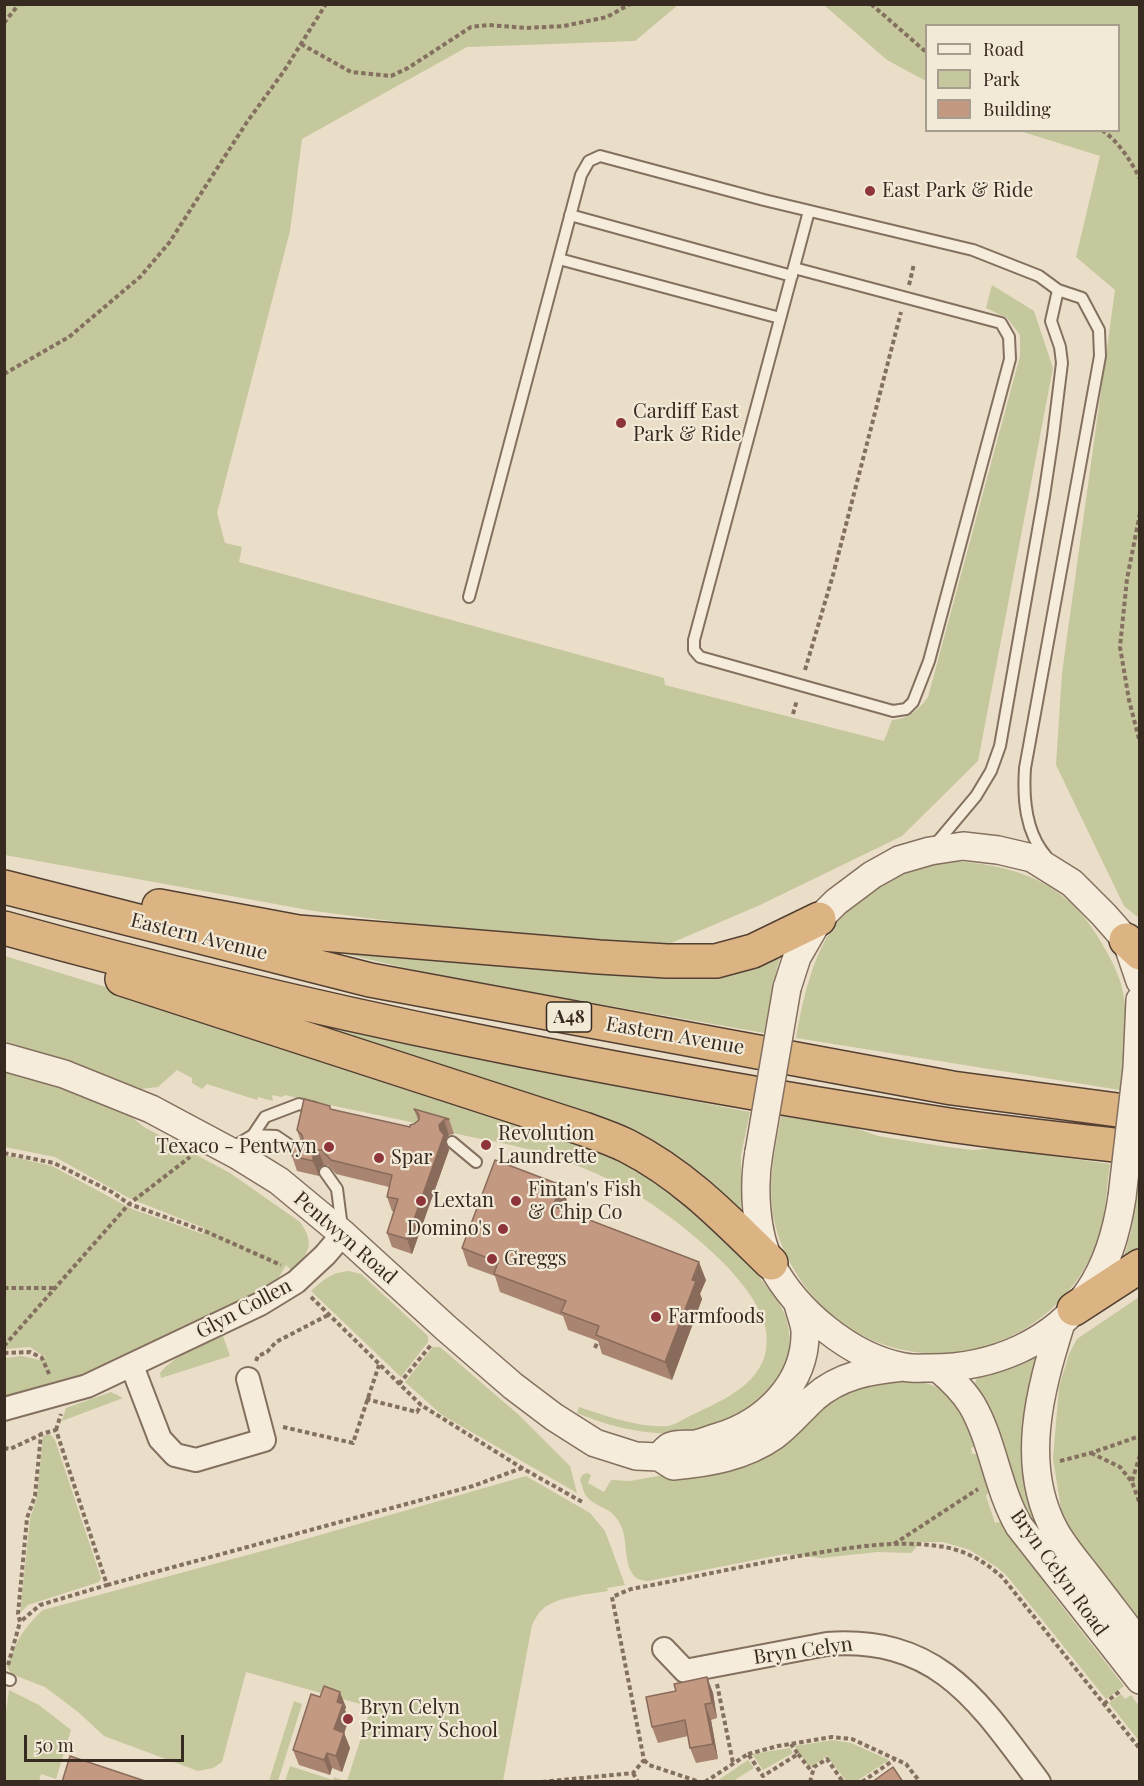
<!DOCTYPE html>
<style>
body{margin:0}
#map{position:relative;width:1144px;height:1786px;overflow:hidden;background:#eadec8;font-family:"Playfair Display",serif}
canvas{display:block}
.frame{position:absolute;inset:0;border:6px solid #362a21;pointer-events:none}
.legend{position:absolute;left:925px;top:24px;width:195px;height:108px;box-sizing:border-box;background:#f2e9d7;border:2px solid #a79d8e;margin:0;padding:8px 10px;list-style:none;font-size:18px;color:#362a21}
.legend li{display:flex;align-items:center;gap:12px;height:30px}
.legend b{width:30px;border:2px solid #a79d8e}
.scale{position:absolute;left:24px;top:1735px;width:160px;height:27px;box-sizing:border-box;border:3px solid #362a21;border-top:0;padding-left:8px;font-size:18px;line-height:21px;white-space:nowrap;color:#362a21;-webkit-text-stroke:4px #f2e9d7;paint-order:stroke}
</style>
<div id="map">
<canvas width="1144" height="1786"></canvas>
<div class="frame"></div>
<ul class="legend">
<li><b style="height:8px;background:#f6ecdb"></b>Road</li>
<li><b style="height:16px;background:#c5c79d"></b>Park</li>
<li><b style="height:16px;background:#c49982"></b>Building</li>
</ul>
<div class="scale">50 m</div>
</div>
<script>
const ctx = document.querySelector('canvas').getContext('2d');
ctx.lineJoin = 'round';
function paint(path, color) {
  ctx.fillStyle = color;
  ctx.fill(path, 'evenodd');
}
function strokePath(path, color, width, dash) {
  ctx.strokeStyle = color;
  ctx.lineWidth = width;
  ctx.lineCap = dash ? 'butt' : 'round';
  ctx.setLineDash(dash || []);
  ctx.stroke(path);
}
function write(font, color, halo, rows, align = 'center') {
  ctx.font = font + ' "Playfair Display",serif';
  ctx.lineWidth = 4.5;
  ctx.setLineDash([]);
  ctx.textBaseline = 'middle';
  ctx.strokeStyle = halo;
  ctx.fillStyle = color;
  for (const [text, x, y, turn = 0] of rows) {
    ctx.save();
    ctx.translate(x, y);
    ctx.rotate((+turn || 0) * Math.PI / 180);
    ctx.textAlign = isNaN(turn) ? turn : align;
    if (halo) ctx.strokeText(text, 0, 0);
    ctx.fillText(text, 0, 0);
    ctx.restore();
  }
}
const green = new Path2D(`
 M4 5H678L635 41 467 47 302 139 290 231 217 513 225 543 242 547 239 562 664 678 665 685 884 741 892 720C909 719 918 710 928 697L1020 356V335L1007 318 986 308 992 285 1034 311 1053 368 978 761 902 836 760 905 662 947 506 936 314 911 5 855Z
 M824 5H1139V918L1124 906 1056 765 1062 673 1115 290 1076 257 1100 156 1020 131 1118 130V26H926V81L887 60Z
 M952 861C1021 866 1069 883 1104 947 1115 966 1124 985 1125 1007 1127 1035 1123 1062 1120 1090L796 1038C811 956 830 897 916 868 927 864 940 863 952 861Z
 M337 948 436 960 718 977 755 968 781 953 773 985 764 1033 435 975 337 952Z
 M5 956 206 1018 626 1158C641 1168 656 1177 671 1188 682 1196 691 1207 701 1217 723 1238 745 1258 764 1283 771 1292 780 1302 784 1313 809 1375 746 1427 688 1433 649 1436 613 1428 577 1413L579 1407C606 1416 639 1428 668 1426 676 1425 688 1416 696 1413 733 1396 776 1375 765 1326 754 1279 680 1222 641 1197 602 1173 559 1157 515 1146 495 1141 474 1138 453 1133 441 1131 430 1127 418 1124 374 1113 329 1106 285 1095L282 1097 272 1095 273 1101 258 1097 257 1100 207 1084 202 1089 192 1083V1078L177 1070 158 1087 141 1089 5 1041Z
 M311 1022 455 1055 750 1112 741 1155V1221L715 1192 310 1030Z
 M5 1070 113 1102 144 1127 230 1173 300 1222C315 1243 310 1254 291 1270L286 1265 277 1281 256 1298 132 1357 5 1400V1358L22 1356 40 1360 46 1358 30 1347 5 1349V1155L52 1166 132 1209 203 1234 204 1228 129 1198 55 1157 5 1147Z
 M781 1115 846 1125 878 1136 941 1146 973 1150 995 1148 1110 1164C1106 1190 1106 1220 1096 1245 1046 1367 884 1394 804 1285 791 1266 780 1246 775 1224 766 1187 775 1151 781 1115Z
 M1139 1179V1249L1125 1257 1124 1256 1131 1232Z
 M349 1271 361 1274 428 1336V1342L401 1377 311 1291C323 1280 332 1272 349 1271Z
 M1139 1297V1625L1070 1532 1061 1509 1053 1459 1059 1387 1069 1354 1077 1339Z
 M223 1336 230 1356 161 1378 160 1373C176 1354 201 1346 223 1336Z
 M433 1347H440L520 1416 570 1466 577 1493 442 1415 405 1382Z
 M1032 1357 1037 1361 1038 1524 1033 1528 1028 1520 974 1386 977 1378 1009 1368Z
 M862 1380C894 1380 941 1374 960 1408 967 1420 971 1434 976 1446L971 1448 972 1454H979L991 1488 986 1496 995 1523 1003 1521 1054 1596 1124 1686 1106 1699 1007 1576 998 1568 970 1550 943 1542H921L911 1553 877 1552 822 1558 785 1554 648 1581C621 1581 629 1546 622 1528 612 1505 601 1511 587 1497 584 1494 582 1485 580 1480L582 1475 587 1473 591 1475 588 1483 604 1492 611 1480 630 1481 675 1473 820 1403Z
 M111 1392 123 1398 62 1421 66 1408Z
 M50 1434 55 1440 101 1578 99 1582 28 1605 20 1613 30 1519 37 1497 43 1436Z
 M526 1476 590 1513 605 1531 625 1585 607 1588 608 1591C590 1594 555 1597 543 1609 538 1613 535 1619 532 1625L503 1781H347L371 1707 246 1672 222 1762 213 1768 198 1771 104 1736 78 1712 45 1687 11 1674 7 1667C15 1643 24 1627 43 1610L292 1543Z
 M9 1690 39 1705 71 1730 56 1779 41 1774 39 1781H5L4 1727Z
 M1121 1694 1125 1699 1131 1695 1139 1706V1741L1109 1703Z
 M294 1701 302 1704 278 1781H269Z
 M833 1740 851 1743 889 1760 857 1781H846L827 1756 809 1768 795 1746Z
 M790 1748 793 1753 763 1770 752 1754Z
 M748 1760 754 1768 733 1781H717Z
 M290 1766 333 1780 334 1777 346 1781H285Z`);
const path = new Path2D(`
 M871 4 926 52
 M4 23 19 4
 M301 44 351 72 391 76 408 68 471 27 489 25 526 28 564 26 607 17 630 4
 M1102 130C1119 142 1131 161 1140 179
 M909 285 914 264
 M4 374 69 337 140 277 169 243 247 122 284 71 326 4
 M1140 513 1127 579 1120 647 1129 700 1140 743
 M805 670 833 575 901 312
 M793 714 797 700
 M4 1153 54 1163 112 1192 129 1204 207 1232 281 1265
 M4 1288H56
 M311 1297 421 1405 522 1468 584 1503
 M4 1346 129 1204 190 1157
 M595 1348 599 1338
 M4 1353 30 1352 42 1358 50 1376
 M256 1361 258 1356 267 1352 276 1342 330 1314
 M399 1384 431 1345
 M366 1399 417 1412 421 1405
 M283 1427 353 1443 379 1365
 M56 1430 61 1414
 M4 1448 10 1449 40 1435
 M1091 1453 1120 1467 1132 1482 1140 1504
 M1060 1461 1091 1453 1140 1436
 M1132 1481 1140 1455
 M894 1544 978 1489
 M107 1585 473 1486 522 1468
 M8 1665 20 1622 18 1614 27 1518 35 1496 41 1434 56 1430 107 1585 40 1605 20 1622
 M717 1684 733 1763
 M1104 1704 1120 1691
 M748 1754 778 1746 832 1737 852 1739 906 1764 920 1782
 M798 1754 812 1772
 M644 1760 649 1765 700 1782
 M633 1773 638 1782
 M542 1782 633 1773 644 1760 612 1597 631 1589C691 1578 751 1564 811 1554 852 1547 897 1540 938 1546 963 1549 985 1561 1003 1578L1140 1749
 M705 1782 748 1754 763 1776 798 1754 791 1744
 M810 1782 814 1767 827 1759 843 1782
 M862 1782 895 1759`);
const service = new Path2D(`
 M570 215 792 276
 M559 259 780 318
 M794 268 1001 323 1009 337 1010 359 929 661 913 702 906 709 893 711 700 657 694 650V640L809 211
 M469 597 581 175 589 161 600 156 764 200 973 250 1039 276 1058 290 1082 298 1099 330 1100 356 1025 768C1023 798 1025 832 1046 856
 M934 846 976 796 991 771 1000 746 1044 496 1053 436 1062 363 1060 347 1051 321 1058 290
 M253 1135 265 1117 299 1104 315 1108
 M452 1142 476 1162
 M230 1149 253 1135 276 1136 301 1153
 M325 1172 337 1189 342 1228
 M4 1678 10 1680`);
const minor = new Path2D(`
 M132 1366 160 1439 175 1455 196 1460 264 1440 248 1379
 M4 1409 87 1386 260 1304 296 1282 325 1255 343 1234
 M664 1649 685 1671 827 1644C939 1636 979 1702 1039 1782`);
const tertiary = new Path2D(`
 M787 988 797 957 819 919 836 902 872 875 899 860 930 851 963 846 998 850 1032 858 1072 883 1104 915 1126 940 1140 981
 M4 1057 64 1074 151 1109 237 1155 279 1181 343 1234 446 1328 513 1386 554 1417 595 1443 636 1456 659 1457 673 1466C708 1463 744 1457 774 1436 789 1425 800 1411 814 1398 840 1375 871 1370 904 1367
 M1137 1068 1140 1000
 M759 1152C753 1185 755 1234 771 1264 796 1311 850 1357 904 1367 913 1369 923 1368 931 1368 992 1368 1054 1343 1089 1291 1108 1263 1117 1231 1122 1197
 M1061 1323C1040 1390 1019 1465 1055 1531 1064 1547 1076 1561 1087 1575 1105 1598 1122 1621 1140 1644
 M938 1368C951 1379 963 1390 972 1405 993 1441 997 1488 1019 1526L1140 1680
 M659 1457C662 1454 665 1450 669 1447 676 1443 688 1445 696 1444 704 1442 711 1439 718 1437 765 1423 807 1383 805 1330 804 1322 800 1312 798 1304`);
const trunk = new Path2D(`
 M4 887 370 980 952 1088 1140 1113
 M159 906 298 932 599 957 667 961H716L753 951 819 919
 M4 928C313 1014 627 1075 943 1124 1008 1134 1074 1140 1140 1148
 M1126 940 1140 953
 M122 979 584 1129C598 1134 613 1139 627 1146 684 1175 725 1218 771 1263
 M1074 1309 1140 1266`);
const tertiaryBridge = new Path2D(`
 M759 1152 787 988
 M1122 1197 1137 1068`);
const wall = new Path2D(`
 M414 1109 449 1119 454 1134 449 1135 446 1139 449 1150 412 1254 392 1247 387 1233 394 1212 392 1211 387 1197 389 1187 336 1174 328 1165H324L319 1168V1176L297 1171 292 1156 301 1142 297 1130 332 1110 410 1127 418 1120Z
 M568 1203 565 1211 706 1280 700 1294 702 1299 672 1380 602 1354 598 1341 568 1330 563 1316 500 1292 495 1276 468 1266 462 1248Z
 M707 1677 713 1693 717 1718 711 1720 718 1759 696 1763 690 1748 688 1736 658 1743 652 1727 676 1691Z
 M346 1707 345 1710 349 1719 344 1733 350 1748 342 1772 332 1768 330 1775 299 1765 293 1750Z`);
const shadedWall = new Path2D(`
 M444 1120 449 1135 446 1139 449 1150 412 1254 407 1239 439 1125Z
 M318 1150 324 1165 319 1168V1176L313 1161V1154Z
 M561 1185 568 1203 560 1225 553 1206Z
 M699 1262 706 1280 700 1294 702 1299 672 1380 665 1362Z
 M707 1677 713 1693 717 1718 712 1703Z
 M340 1692 346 1707 345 1710 349 1719 340 1745 334 1729 337 1702Z
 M705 1704 711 1720 718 1759 713 1744Z
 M344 1733 350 1748 342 1772 336 1756Z
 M327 1753 332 1768 330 1775 324 1760Z`);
const building = new Path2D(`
 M304 1099 330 1106V1109L410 1127V1125L414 1124 419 1120V1115L414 1109 449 1119 444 1120 439 1125 440 1130 444 1135 407 1239 387 1233 398 1199 387 1197 392 1175 331 1160 322 1150H318L313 1154V1161L292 1156 294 1146 299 1145 303 1139 302 1135 297 1130Z
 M495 1160 561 1185 553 1206 699 1262 692 1280 696 1281 665 1362 596 1335 599 1326 561 1312 566 1301 494 1274 498 1262 462 1248Z
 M707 1677 712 1703 705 1704 713 1744 690 1748 685 1720 652 1727 646 1697 676 1691 674 1684Z
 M324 1686 340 1692 337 1702 343 1704 334 1729 344 1733 336 1756 327 1753 324 1760 293 1750 311 1694 320 1697Z
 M70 1756 148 1782H62Z
 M893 1767 903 1782H872Z`);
const markers = [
 [870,191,6,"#8d353b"],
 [621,423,6,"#8d353b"],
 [486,1145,6,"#8d353b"],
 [329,1147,6,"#8d353b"],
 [379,1158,6,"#8d353b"],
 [421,1201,6,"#8d353b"],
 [516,1201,6,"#8d353b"],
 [503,1229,6,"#8d353b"],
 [492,1259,6,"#8d353b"],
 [656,1317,6,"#8d353b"],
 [348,1719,6,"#8d353b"]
];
const shields = [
 [569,1017,45]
];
const shieldNames = [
 ["A48",569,1017]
];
const poiNames = [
 ["East Park & Ride",882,191],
 ["Cardiff East",633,412],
 ["Park & Ride",633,435],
 ["Revolution",498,1134],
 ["Laundrette",498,1157],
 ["Texaco - Pentwyn",317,1147,"right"],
 ["Spar",391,1158],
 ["Fintan's Fish",528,1190],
 ["& Chip Co",528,1213],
 ["Lextan",433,1201],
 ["Domino's",491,1229,"right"],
 ["Greggs",504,1259],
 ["Farmfoods",668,1317],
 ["Bryn Celyn",360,1708],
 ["Primary School",360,1731]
];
const streetNames = [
 ["Eastern Avenue",199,937,14],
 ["Eastern Avenue",675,1036,10],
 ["Pentwyn Road",345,1238,41],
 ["Glyn Collen",244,1309,-28],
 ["Bryn Celyn Road",1059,1573,54],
 ["Bryn Celyn",803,1651,-8]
];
paint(green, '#c5c79d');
strokePath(service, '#84705f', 14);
strokePath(minor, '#84705f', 26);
strokePath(tertiary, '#84705f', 30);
strokePath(trunk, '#534032', 36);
strokePath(path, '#84705f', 4, [4.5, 3]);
strokePath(service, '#f6ecdb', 10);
strokePath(minor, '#f6ecdb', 22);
strokePath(tertiary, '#f6ecdb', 27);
strokePath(trunk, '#dcb483', 33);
strokePath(tertiaryBridge, '#84705f', 30, []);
strokePath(tertiaryBridge, '#f6ecdb', 27);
paint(wall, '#a98470');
paint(shadedWall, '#896b5b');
paint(building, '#c49982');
strokePath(building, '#896b5b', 1.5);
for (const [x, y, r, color] of markers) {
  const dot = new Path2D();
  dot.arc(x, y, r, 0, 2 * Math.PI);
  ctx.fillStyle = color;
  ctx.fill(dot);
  strokePath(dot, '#f2e9d7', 2);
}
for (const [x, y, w] of shields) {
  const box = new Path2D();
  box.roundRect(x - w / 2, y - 15, w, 30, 4.5);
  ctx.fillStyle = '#f2e9d7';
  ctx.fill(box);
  strokePath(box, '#362a21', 1.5);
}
write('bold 18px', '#362a21', null, shieldNames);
write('20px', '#362a21', '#f2e9d7', poiNames, 'left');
write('20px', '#362a21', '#f2e9d7', streetNames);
</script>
